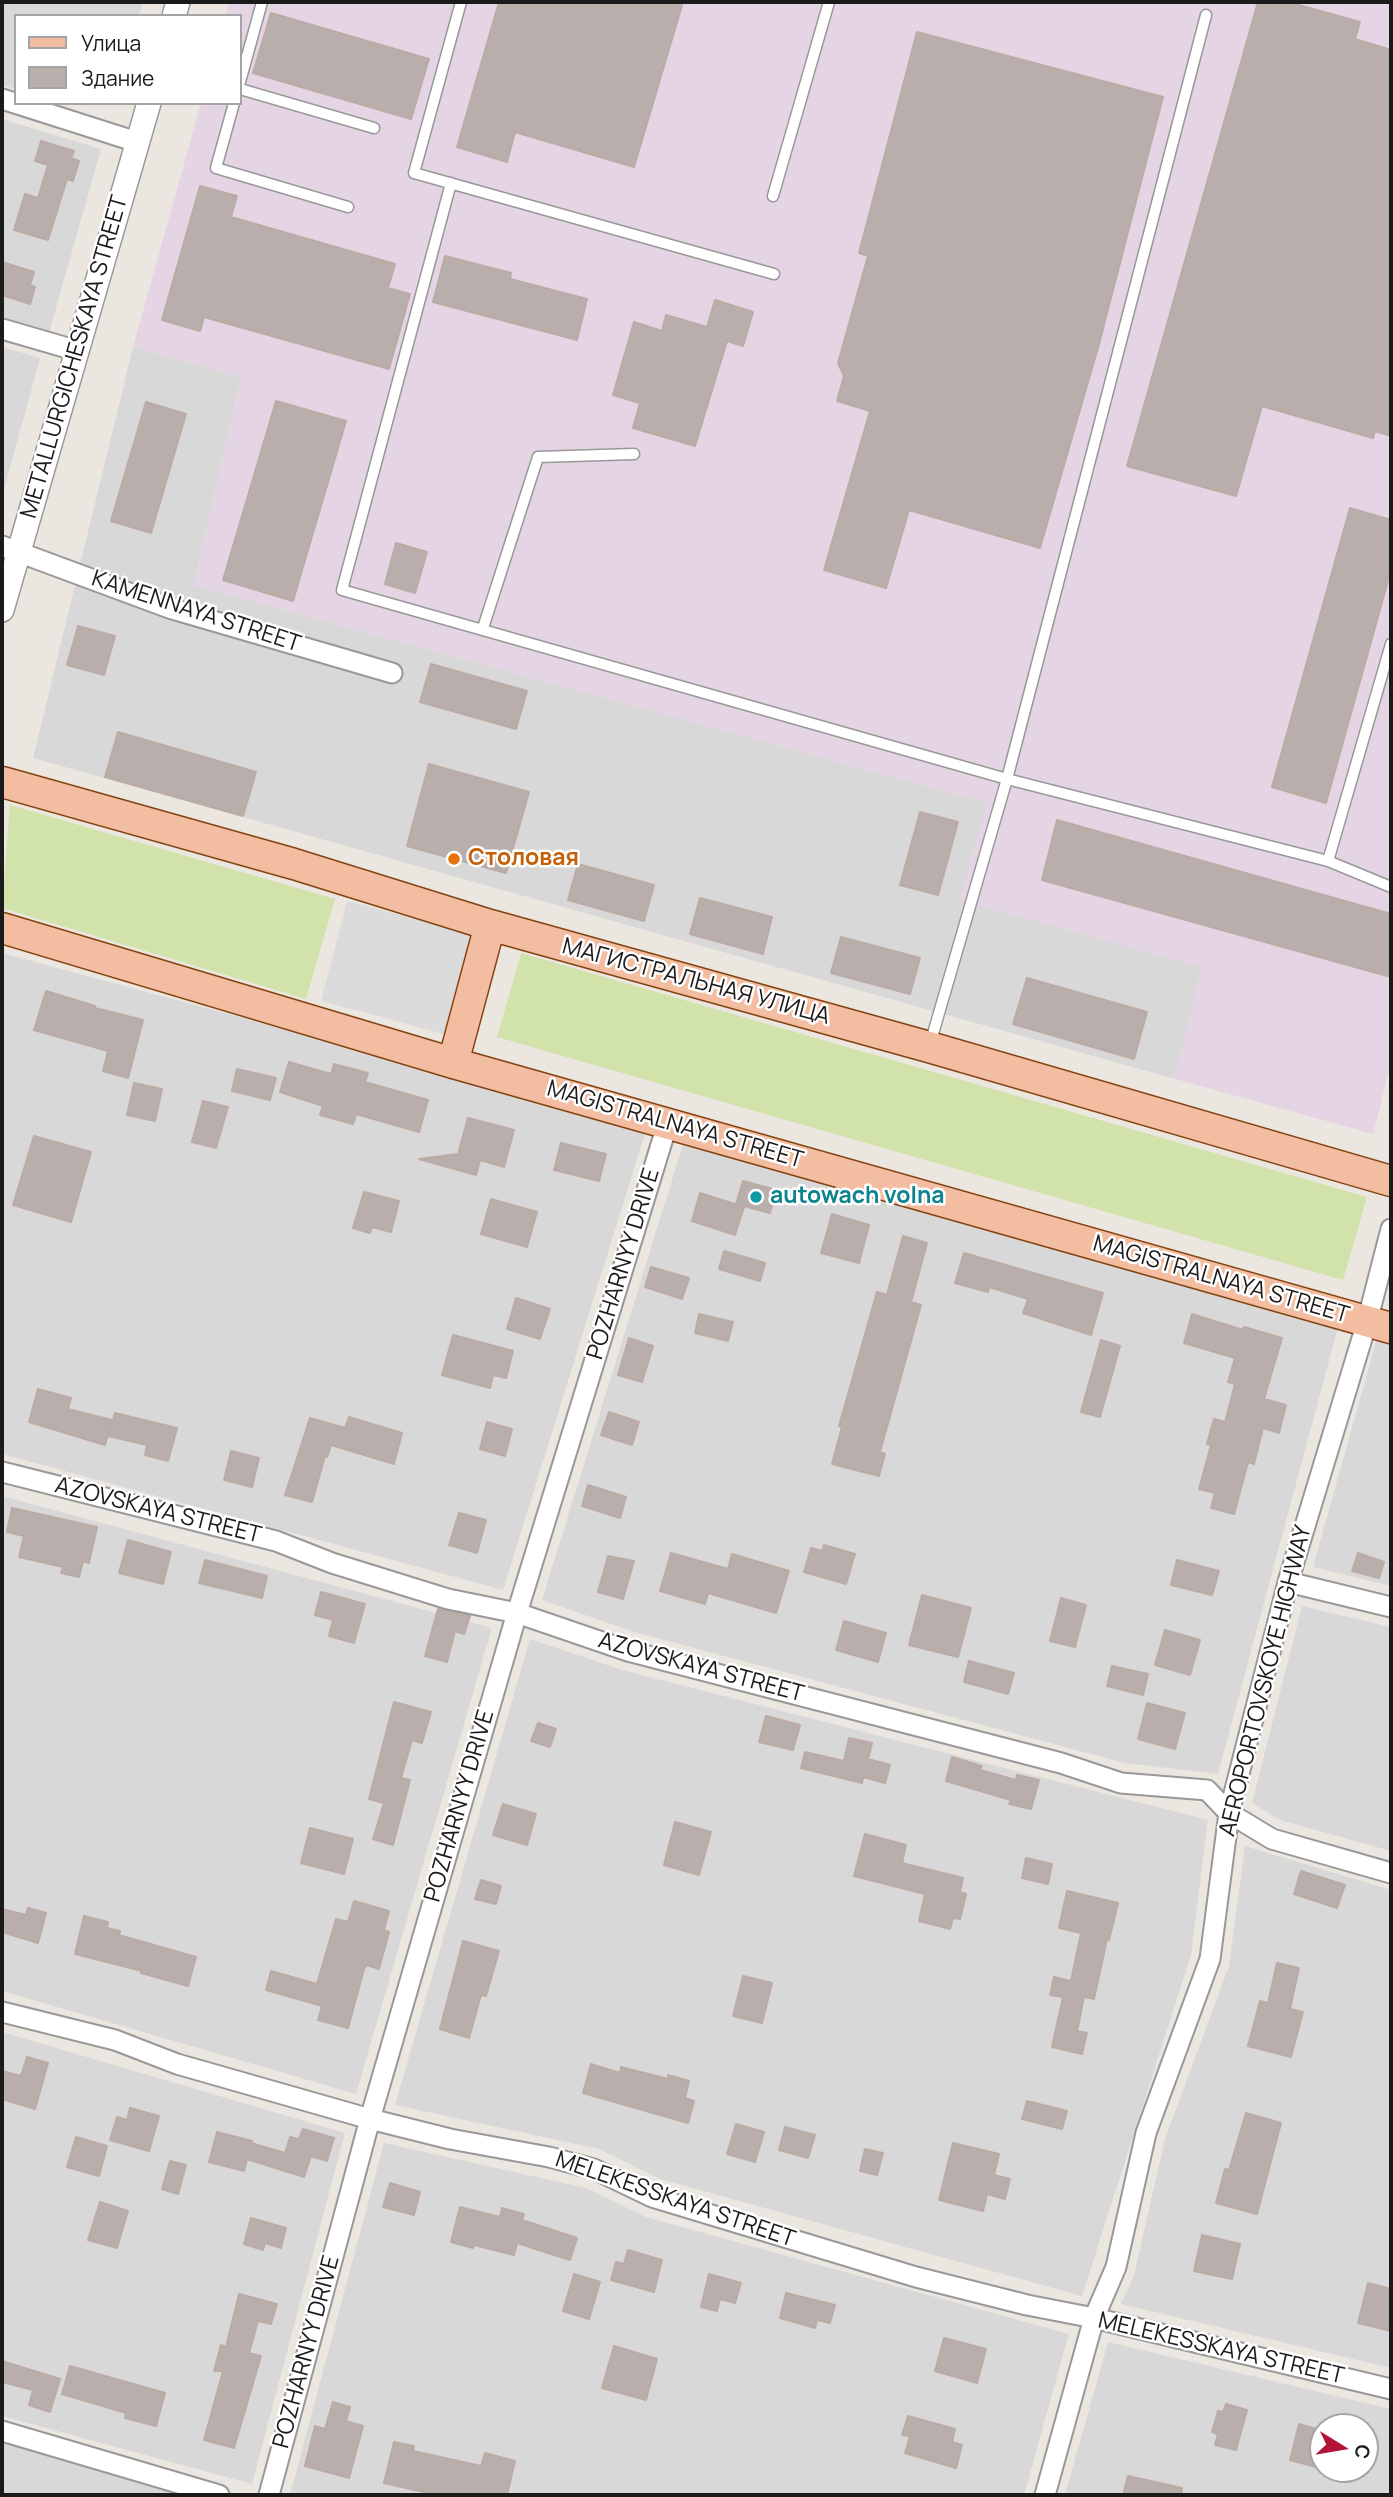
<!DOCTYPE html>
<meta charset="utf-8">
<style>
body{margin:0}
#map{position:relative;width:1393px;height:2497px;overflow:hidden;background:#ece6e1;font-family:Manrope,sans-serif}
canvas{display:block}
.frame{position:absolute;inset:0;border:4px solid #1b1b1b;pointer-events:none}
.legend{position:absolute;left:14px;top:14px;width:228px;height:91px;box-sizing:border-box;background:#fff;border:2px solid #a4a4a4;margin:0;padding:9px 12px;list-style:none;font-size:21px;color:#1b1b1b}
.legend li{display:flex;align-items:center;gap:14px;height:35px}
.legend b{width:35px;border:2px solid #a4a4a4}
.north{position:absolute;left:1309px;top:2413px;width:70px;height:70px;box-sizing:border-box;background:#fff;border:2px solid #a4a4a4;border-radius:50%;rotate:101deg;font-size:19px;font-weight:700;line-height:28px;text-align:center;color:#1b1b1b}
.north::after{content:'';display:block;margin:auto;width:24px;height:32px;background:#b31336;clip-path:polygon(50% 0,100% 100%,50% 72%,0 100%)}
</style>
<div id="map">
<canvas width="1393" height="2497"></canvas>
<div class="frame"></div>
<ul class="legend">
<li><b style="height:9px;background:#f2bda0"></b>Улица</li>
<li><b style="height:19px;background:#b8aeab"></b>Здание</li>
</ul>
<div class="north">С</div>
</div>
<script>
const ctx = document.querySelector('canvas').getContext('2d');
ctx.lineJoin = 'round';
function paint(path, color) {
  ctx.fillStyle = color;
  ctx.fill(path, 'evenodd');
}
function strokePath(path, color, width, dash) {
  ctx.strokeStyle = color;
  ctx.lineWidth = width;
  ctx.lineCap = dash ? 'butt' : 'round';
  ctx.setLineDash(dash || []);
  ctx.stroke(path);
}
function write(font, color, halo, rows, align = 'center') {
  ctx.font = font + ' Manrope,sans-serif';
  ctx.lineWidth = 5;
  ctx.setLineDash([]);
  ctx.textBaseline = 'middle';
  ctx.strokeStyle = halo;
  ctx.fillStyle = color;
  for (const [text, x, y, turn = 0] of rows) {
    ctx.save();
    ctx.translate(x, y);
    ctx.rotate((+turn || 0) * Math.PI / 180);
    ctx.textAlign = isNaN(turn) ? turn : align;
    if (halo) ctx.strokeText(text, 0, 0);
    ctx.fillText(text, 0, 0);
    ctx.restore();
  }
}
const residential = new Path2D(`
 M2 2H143L139 16H16V89L2 85Z
 M2 119 101 149 49 333 2 319Z
 M2 347 40 358 2 497Z
 M133 347 241 377 194 585 988 803 961 900 1202 967 1175 1079 33 758Z
 M2 953 647 1127 503 1590 2 1454Z
 M685 1138 1340 1320 1218 1774 1125 1763 634 1632 542 1600Z
 M1379 1331 1391 1335V1586L1313 1567Z
 M2 1496 492 1628 356 2094 2 1991Z
 M1302 1606 1391 1627V1851L1280 1820 1252 1803Z
 M530 1639 622 1670 1208 1820 1191 1955 1082 2296 660 2179 599 2149 395 2105Z
 M1245 1846 1391 1890V2368L1121 2304 1134 2275 1165 2139 1229 1966Z
 M2 2032 345 2133 252 2484 2 2416Z
 M384 2143 586 2188 646 2217 1069 2334 1024 2495H290Z
 M1108 2342 1391 2409V2495H1065ZM1323 2427H1365V2469H1323Z
 M2 2439 196 2495H2Z`);
const industrial = new Path2D(`
 M229 2H1391V1063L1373 1134 1175 1079 1201 967 960 900 987 803 194 585 241 377 133 347 201 103H240V16H225Z`);
const grass = new Path2D(`
 M10 805 335 899 306 999 2 908Z
 M521 953 1367 1197 1343 1280 497 1037Z`);
const parking = new Path2D(`
 M347 901 479 936 452 1036 321 1001Z`);
const building = new Path2D(`
 M499 2H683L634 167 515 132 507 162 457 147Z
 M1258 2H1288L1360 22 1355 39 1391 50V436L1375 431 1373 438 1262 406 1236 496 1127 466Z
 M271 13 429 59 411 119 253 73Z
 M917 32 1163 97 1099 344 1040 548 909 510 886 588 824 570 870 411 837 401 844 376 838 363 868 256 859 253Z
 M41 141 74 151 71 158 79 161 73 181 67 179 48 240 14 230 25 194 38 198 48 165 35 161Z
 M200 186 237 196 231 217 395 264 388 288 410 294 389 369 204 317 200 331 162 320Z
 M445 256 511 273 510 279 587 299 577 340 433 302Z
 M2 262 34 272 30 285 35 287 30 304 2 295Z
 M715 300 753 312 743 346 727 341 695 446 633 428 640 403 613 395 634 322 662 331 666 315 707 327Z
 M276 401 346 421 293 601 223 580Z
 M146 402 186 414 151 533 111 521Z
 M1350 508 1391 520V570L1326 803 1272 787Z
 M396 543 427 552 415 593 385 584Z
 M78 626 115 636 104 675 67 665Z
 M431 664 527 691 516 729 420 702Z
 M118 732 256 772 243 816 105 777Z
 M429 764 529 792 506 873 407 846Z
 M920 812 958 822 938 895 900 885Z
 M1057 820 1391 914V977L1042 880Z
 M578 864 654 885 644 921 568 900Z
 M700 898 772 917 763 954 690 934Z
 M841 937 920 958 910 994 831 973Z
 M1027 978 1147 1012 1134 1059 1013 1024Z
 M46 991 95 1006V1008L143 1020 128 1078 103 1071 108 1051 34 1030Z
 M289 1062 331 1074 334 1064 368 1073 365 1082 428 1100 419 1132 356 1114 353 1124 320 1115 323 1106 280 1092Z
 M237 1069 276 1078 270 1100 232 1091Z
 M134 1083 162 1089 155 1121 127 1115Z
 M203 1101 228 1107 216 1148 192 1142Z
 M468 1118 514 1130 504 1167 480 1160 476 1175 419 1159 458 1154Z
 M34 1136 91 1152 71 1222 13 1205Z
 M561 1143 606 1154 599 1181 554 1170Z
 M743 1181 776 1190 770 1213 736 1204Z
 M364 1192 399 1201 391 1232 372 1227 370 1233 353 1228Z
 M700 1193 744 1207 735 1235 692 1221Z
 M491 1199 537 1212 527 1247 481 1234Z
 M832 1214 869 1225 859 1263 821 1253Z
 M903 1236 927 1243 911 1302 921 1305 880 1452 885 1454 879 1476 832 1464 842 1427 839 1426 877 1292 887 1295Z
 M724 1251 765 1263 760 1281 719 1269Z
 M964 1253 1103 1293 1091 1335 1023 1313 1028 1299 989 1287 988 1292 955 1283Z
 M651 1267 689 1278 682 1299 645 1287Z
 M516 1298 550 1309 540 1339 507 1329Z
 M699 1314 733 1322 728 1341 695 1333Z
 M1192 1314 1243 1330 1244 1327 1282 1338 1264 1399 1286 1405 1279 1433 1263 1428 1254 1464 1248 1462 1234 1514 1211 1508 1215 1493 1199 1489 1211 1445 1207 1444 1214 1419 1225 1422 1235 1384 1228 1382 1235 1358 1184 1343Z
 M453 1335 513 1351 506 1378 493 1375 490 1388 442 1375Z
 M629 1338 653 1346 642 1382 618 1375Z
 M1101 1340 1120 1346 1100 1417 1081 1412Z
 M38 1389 71 1398 68 1409 112 1420 105 1445 29 1422Z
 M609 1412 639 1422 632 1445 601 1435Z
 M115 1413 177 1428 168 1461 145 1455 147 1445 108 1436Z
 M349 1417 402 1433 394 1464 331 1445 327 1457 325 1456 312 1502 285 1495 310 1418 345 1428Z
 M487 1422 512 1429 505 1456 480 1449Z
 M231 1451 259 1458 252 1487 224 1480Z
 M588 1485 626 1497 620 1518 582 1506Z
 M12 1508 97 1527 89 1563 83 1561 79 1577 61 1573 63 1567 19 1557 24 1536 7 1532Z
 M459 1513 486 1520 477 1553 449 1545Z
 M128 1540 171 1552 163 1584 119 1573Z
 M824 1545 855 1554 846 1584 804 1572 811 1548 822 1551Z
 M671 1553 728 1569 732 1554 789 1571 776 1613 708 1593 705 1604 660 1591Z
 M1358 1553 1384 1562 1379 1578 1352 1571Z
 M608 1556 634 1561 623 1599 598 1592Z
 M205 1560 267 1576 262 1598 199 1583Z
 M1177 1560 1219 1571 1212 1595 1171 1585Z
 M321 1592 365 1604 354 1643 329 1636 333 1620 315 1615Z
 M922 1595 971 1608 958 1657 909 1645Z
 M1061 1598 1086 1605 1075 1647 1050 1641Z
 M438 1609 470 1616 464 1634 455 1631 447 1662 425 1656Z
 M844 1621 886 1633 878 1662 836 1650Z
 M1165 1630 1200 1640 1190 1675 1155 1665Z
 M969 1661 1014 1673 1008 1694 964 1682Z
 M1112 1666 1148 1674 1143 1695 1107 1686Z
 M394 1702 431 1712 422 1743 412 1740 401 1778 410 1780 393 1845 373 1839 384 1803 369 1799Z
 M1147 1703 1185 1713 1175 1749 1138 1739Z
 M766 1716 800 1725 793 1750 759 1742Z
 M538 1723 556 1729 550 1747 531 1741Z
 M849 1738 872 1743 868 1759 890 1765 885 1783 863 1777 862 1783 801 1768 805 1752 844 1761Z
 M952 1757 982 1766 980 1770 1016 1780 1017 1775 1039 1780 1031 1809 1009 1804 1011 1800 946 1781Z
 M503 1804 536 1814 527 1845 493 1835Z
 M675 1822 711 1832 699 1875 664 1865Z
 M310 1828 353 1839 344 1874 301 1863Z
 M865 1834 906 1845 902 1863 963 1878 960 1892 966 1894 960 1919 953 1918 950 1929 919 1921 925 1894 854 1876Z
 M1026 1858 1052 1864 1048 1884 1022 1878Z
 M1301 1871 1345 1885 1337 1908 1294 1894Z
 M481 1880 501 1886 496 1904 475 1899Z
 M1067 1891 1118 1903 1109 1940 1107 1939 1094 1999 1084 1997 1077 2031 1087 2033 1082 2054 1052 2047 1063 1997 1050 1995 1054 1977 1071 1981 1081 1933 1059 1928Z
 M354 1901 389 1911 384 1930 389 1932 379 1969 367 1965 364 1969 348 2028 318 2020 322 2006 266 1990 271 1971 317 1984 336 1919 348 1922Z
 M28 1908 46 1913 38 1943 2 1932V1909L26 1915Z
 M84 1916 108 1922 107 1928 120 1931 119 1935 196 1957 188 1986 141 1973 142 1971 75 1954Z
 M463 1941 499 1951 486 1996 481 1995 469 2038 440 2029Z
 M1277 1963 1299 1968 1290 2009 1303 2012 1291 2057 1248 2046 1260 2001 1268 2003Z
 M743 1976 772 1983 762 2023 733 2016Z
 M27 2057 48 2063 35 2109 2 2099V2071L21 2076Z
 M591 2064 620 2073 621 2067 668 2079V2075L689 2081 685 2098 694 2101 688 2123 583 2093Z
 M1027 2101 1067 2111 1062 2129 1022 2119Z
 M130 2108 159 2116 149 2151 110 2140 117 2117 127 2120Z
 M1246 2113 1281 2123 1257 2214 1216 2203 1225 2169 1229 2170Z
 M736 2124 764 2132 755 2162 727 2154Z
 M785 2127 815 2135 808 2158 779 2150Z
 M303 2129 334 2138 327 2161 311 2156 304 2177 247 2159 244 2171 209 2162 217 2132 252 2141 251 2143 285 2153 290 2137 299 2139Z
 M76 2137 107 2146 99 2176 67 2167Z
 M953 2143 999 2154 994 2175 1010 2179 1005 2199 987 2194 983 2211 939 2200Z
 M865 2149 883 2153 877 2175 860 2171Z
 M170 2161 186 2165 178 2194 162 2189Z
 M390 2183 420 2192 414 2215 383 2207Z
 M100 2202 128 2211 117 2248 88 2240Z
 M460 2207 500 2217 502 2208 524 2214 522 2220 577 2238 570 2260 517 2243 514 2255 474 2245 473 2248 451 2242Z
 M251 2218 286 2228 281 2248 265 2243 263 2250 244 2244Z
 M1202 2235 1240 2244 1232 2279 1194 2271Z
 M628 2250 662 2260 654 2292 611 2280 616 2262 624 2264Z
 M574 2274 600 2282 589 2319 563 2311Z
 M709 2274 741 2283 735 2303 720 2299 717 2311 701 2307Z
 M1368 2283 1391 2289V2331L1358 2323Z
 M786 2293 835 2305 830 2323 817 2320 815 2328 780 2318Z
 M239 2294 277 2304 271 2324 258 2321 249 2353 261 2356 234 2448 204 2440 223 2371H214L221 2345 226 2347Z
 M944 2338 986 2349 977 2383 935 2371Z
 M614 2346 657 2359 646 2400 602 2388Z
 M2 2361 60 2379 50 2412 29 2405 33 2390 2 2382Z
 M70 2366 165 2393 156 2426 125 2418 126 2413 62 2394Z
 M333 2402 350 2407 346 2421 363 2426 349 2478 305 2466 315 2426 325 2429Z
 M1226 2404 1247 2410 1236 2450 1215 2445 1218 2434 1212 2432 1218 2411 1223 2412Z
 M908 2416 955 2429 952 2442 962 2445 956 2468 905 2453 910 2436 902 2435Z
 M1299 2424 1323 2431V2455L1320 2468 1290 2460Z
 M394 2442 414 2446 413 2451 481 2466 485 2453 515 2461 507 2495H437L384 2483Z
 M1128 2476 1182 2488 1181 2495H1123Z`);
const service = new Path2D(`
 M461 2 414 173 774 274
 M1206 15 1007 779 1328 861 1391 887
 M240 82 262 2
 M240 89 374 128
 M234 103 216 168 348 207
 M451 183 342 590 1007 779 930 1044
 M773 196 829 2
 M483 628 538 457 634 454
 M1328 861 1391 644`);
const minor = new Path2D(`
 M2 99 137 142
 M2 329 78 351
 M2 546 172 609 392 673
 M2 1472 276 1541 332 1563 448 1599 517 1613 628 1651 1061 1763 1121 1783 1207 1790 1229 1813 1272 1839 1391 1873
 M1288 1582 1391 1607
 M2 2012 115 2040 177 2064 370 2119 450 2139 549 2157 594 2169 652 2197 916 2277 1027 2305 1094 2318 1391 2389
 M2 2431 219 2495
 M269 2495 370 2119 517 1613 668 1122
 M1045 2495 1094 2318 1116 2267 1146 2133 1210 1959 1229 1813 1288 1582 1367 1322 1391 1229`);
const tertiary = new Path2D(`
 M174 16 178 2
 M2 610 149 103`);
const primary = new Path2D(`
 M2 782 294 864 490 925 929 1047 1391 1181
 M2 928 453 1063 1391 1328
 M453 1063 490 925`);
const markers = [
 [454,859,7,"#e8710a"],
 [756,1197,7,"#0f9aa8"]
];
const streetNames = [
 ["METALLURGICHESKAYA STREET",75,357,-74],
 ["KAMENNAYA STREET",196,612,18],
 ["МАГИСТРАЛЬНАЯ УЛИЦА",696,982,15],
 ["MAGISTRALNAYA STREET",675,1125,16],
 ["POZHARNYY DRIVE",624,1264,-73],
 ["MAGISTRALNAYA STREET",1221,1280,16],
 ["AZOVSKAYA STREET",158,1511,14],
 ["AZOVSKAYA STREET",701,1668,15],
 ["AEROPORTOVSKOYE HIGHWAY",1266,1681,-76],
 ["POZHARNYY DRIVE",460,1806,-74],
 ["MELEKESSKAYA STREET",675,2200,19],
 ["MELEKESSKAYA STREET",1221,2349,13],
 ["POZHARNYY DRIVE",307,2352,-75]
];
const foodNames = [
 ["Столовая",468,859]
];
const cultureNames = [
 ["autowach volna",770,1197]
];
paint(residential, '#d9d8d8');
paint(industrial, '#e4d4e4');
paint(grass, '#d2e2ab');
paint(parking, '#dbdbdb');
paint(building, '#b8aeab');
strokePath(building, '#bcaaa5', 2);
strokePath(service, '#989898', 13);
strokePath(minor, '#989898', 23);
strokePath(tertiary, '#989898', 26);
strokePath(primary, '#84430e', 33);
strokePath(service, '#fff', 10);
strokePath(minor, '#fff', 19);
strokePath(tertiary, '#fff', 23);
strokePath(primary, '#f2bda0', 30);
for (const [x, y, r, color] of markers) {
  const dot = new Path2D();
  dot.arc(x, y, r, 0, 2 * Math.PI);
  ctx.fillStyle = color;
  ctx.fill(dot);
  strokePath(dot, '#fff', 2.5);
}
write('23px', '#1b1b1b', '#fff', streetNames);
write('bold 23px', '#c56008', '#fff', foodNames, 'left');
write('bold 23px', '#0d838f', '#fff', cultureNames, 'left');
</script>
